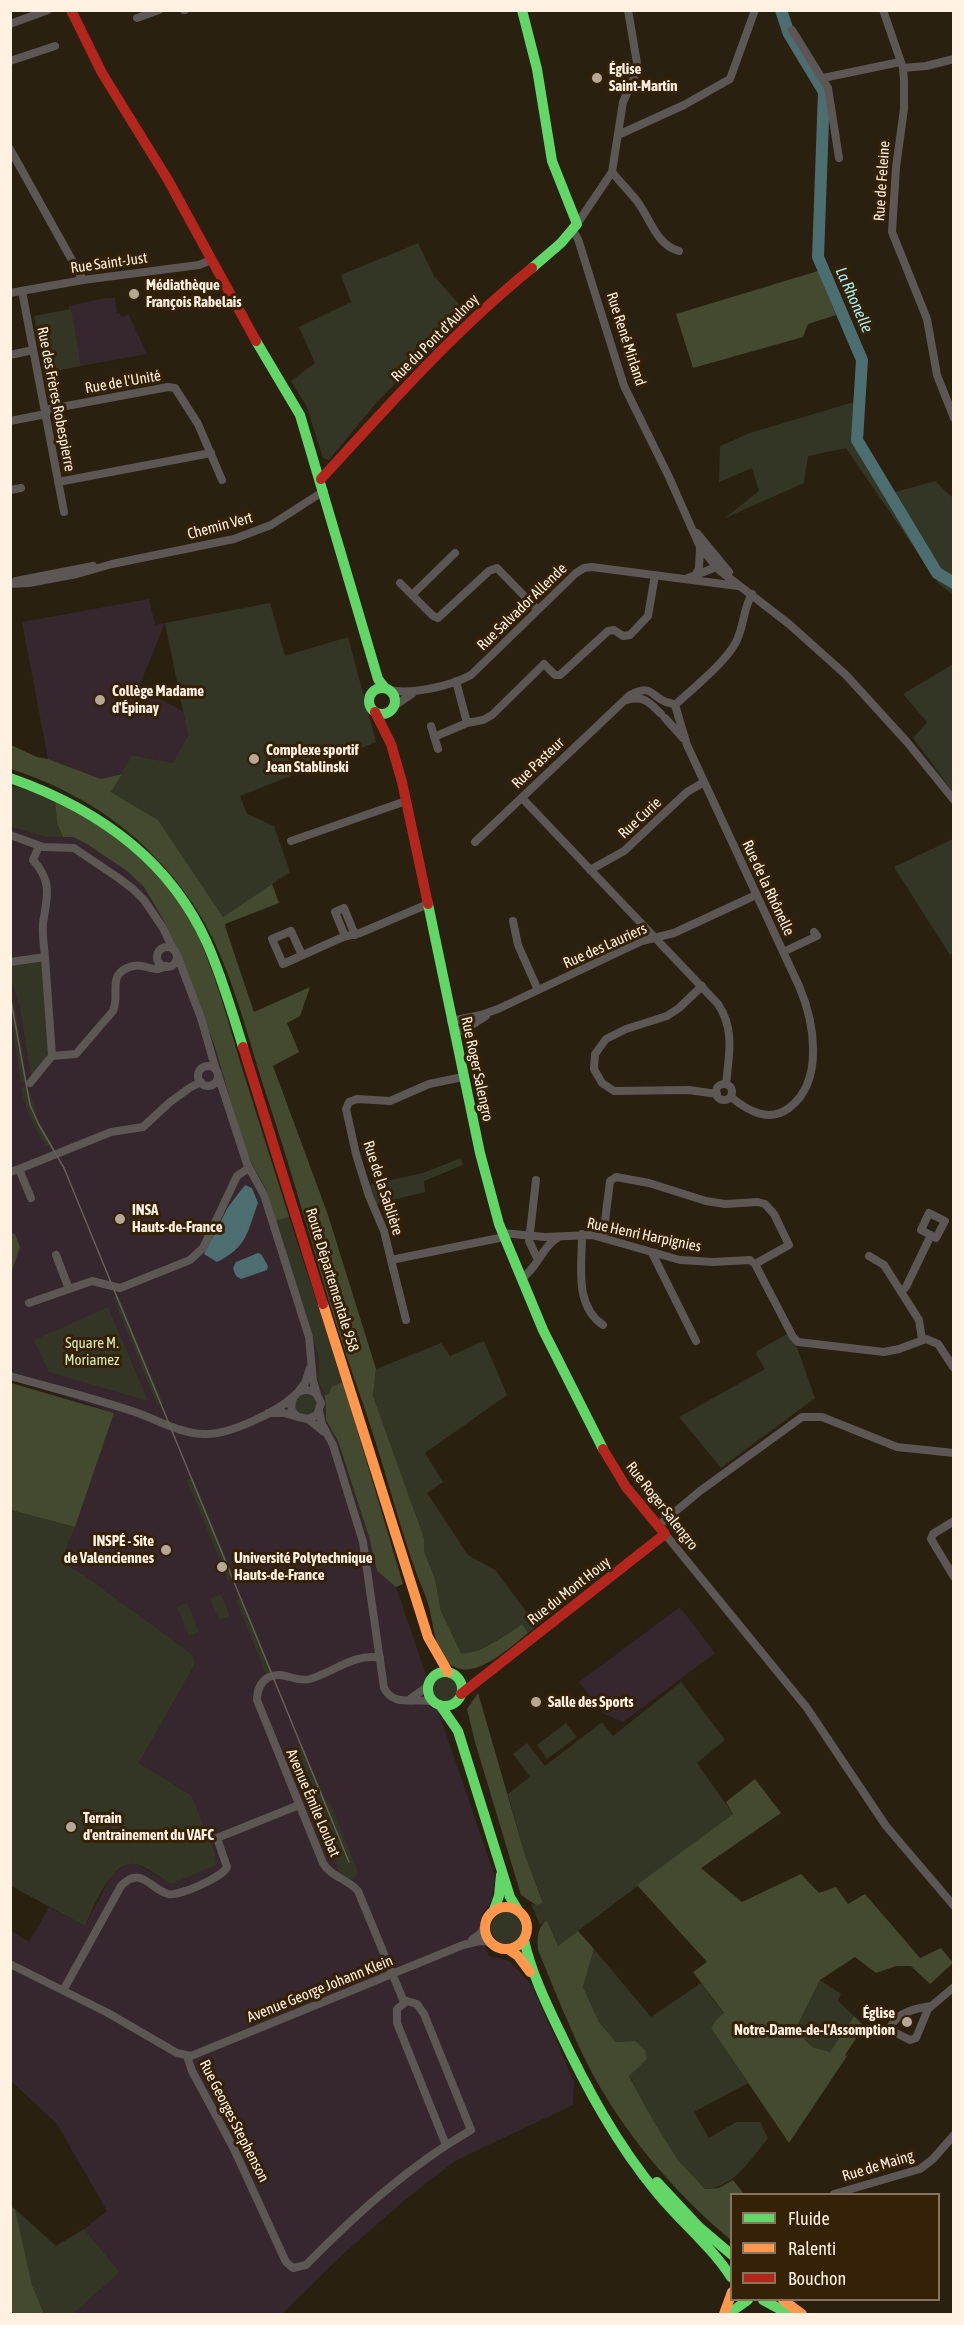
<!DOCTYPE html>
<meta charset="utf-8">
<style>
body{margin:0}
#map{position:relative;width:964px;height:2325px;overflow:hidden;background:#2a2010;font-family:"Asap Condensed",sans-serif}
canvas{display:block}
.frame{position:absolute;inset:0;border:12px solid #fff1e2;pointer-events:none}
.legend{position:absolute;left:730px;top:2193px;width:210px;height:108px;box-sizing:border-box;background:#352106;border:2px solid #86745e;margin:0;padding:8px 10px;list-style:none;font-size:18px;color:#fff1e2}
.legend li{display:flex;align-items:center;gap:12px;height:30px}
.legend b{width:30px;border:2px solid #86745e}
</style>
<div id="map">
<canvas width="964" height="2325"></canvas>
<div class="frame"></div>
<ul class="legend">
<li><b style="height:8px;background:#63d668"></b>Fluide</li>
<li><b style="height:8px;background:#ff974d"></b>Ralenti</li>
<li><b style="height:8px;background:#b3261e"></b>Bouchon</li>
</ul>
</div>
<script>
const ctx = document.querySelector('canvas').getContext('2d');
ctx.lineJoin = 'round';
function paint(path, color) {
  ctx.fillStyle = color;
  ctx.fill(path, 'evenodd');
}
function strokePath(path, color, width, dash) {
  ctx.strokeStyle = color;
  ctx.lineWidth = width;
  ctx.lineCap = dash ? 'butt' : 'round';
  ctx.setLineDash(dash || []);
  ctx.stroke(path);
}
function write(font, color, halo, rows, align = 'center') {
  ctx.font = font + ' "Asap Condensed",sans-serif';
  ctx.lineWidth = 6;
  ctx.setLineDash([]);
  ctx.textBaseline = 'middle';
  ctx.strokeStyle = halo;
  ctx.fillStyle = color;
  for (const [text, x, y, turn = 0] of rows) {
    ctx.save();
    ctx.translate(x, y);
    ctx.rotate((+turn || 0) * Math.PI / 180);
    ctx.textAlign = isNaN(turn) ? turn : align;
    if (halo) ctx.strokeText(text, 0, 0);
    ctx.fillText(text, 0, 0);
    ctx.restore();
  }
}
const commercial = new Path2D(`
 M105 298H115L117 314 120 313 121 317 129 315 147 354 81 366 68 306Z
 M149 599 155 625 165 623 139 687 184 712 188 735 173 763 132 755 122 774 101 779 48 759 22 622Z
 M11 827 46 837H73L87 844 128 872 144 887 164 921 182 960 215 1047 258 1177 267 1191 298 1289 319 1359 318 1381 325 1395 326 1420 338 1441 369 1537 377 1571 396 1587 495 1877 492 1900 483 1913 481 1935 489 1956 509 1961 532 1985 574 2082 573 2105 455 2161 406 2199 341 2256 282 2314H73L120 2272 84 2229 107 2211 57 2124 11 2081 10 1930 29 1942 49 1907 85 1926 111 1876 125 1865 135 1863 172 1884 191 1795 139 1763 195 1664 193 1655 84 1575 60 1562 75 1527 114 1413 11 1378Z
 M680 1607 715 1653 623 1722 604 1714 579 1682Z`);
const green = new Path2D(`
 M418 243 434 276 465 311 377 402 329 460 323 458 306 405 291 381 315 363 299 327 351 302 341 275Z
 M71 309 81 366 45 373 34 316Z
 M864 399 863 442 892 493 935 481 952 497 953 496V595L939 584 846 448 808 456 804 483 725 518 759 491 752 468 719 482 720 446 750 433Z
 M270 603 285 656 348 637 376 742 240 796 247 814 274 826 290 872 223 917 158 820 111 792 132 755 173 763 188 735 165 623Z
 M953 664V792L913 738 927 722 903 694Z
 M11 786 22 788 55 800 57 823 63 837H46L11 827Z
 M953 839 954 953 950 955 894 867Z
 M42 959 49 1053 31 1076 20 1008 11 980V965Z
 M10 991 16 1013 27 1082 21 1083 11 1017Z
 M28 1087 39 1122 52 1143 46 1146C34 1127 25 1110 21 1088Z
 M461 1158 463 1165 424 1181 425 1192 376 1204 368 1185 423 1173Z
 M289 1217 343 1382 331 1387 329 1394 325 1395 318 1381 319 1359 312 1334 276 1221Z
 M118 1295 163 1403 157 1405 113 1297Z
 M108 1307 148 1401 49 1372 34 1340Z
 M787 1334 796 1345 815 1398 721 1468 679 1417 765 1369 756 1354 757 1351Z
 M484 1341 507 1395 425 1453 443 1482 427 1493 468 1555 495 1570 537 1626 528 1633 522 1624C507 1633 477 1656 461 1653L441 1611 435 1579 424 1551V1538L373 1396 376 1369 441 1343 450 1356Z
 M295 1404a11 11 0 1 1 22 0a11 11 0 1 1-22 0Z
 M193 1477 234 1578 228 1581 187 1480Z
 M11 1510 75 1527 61 1562 84 1575 193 1655 195 1664 139 1763 191 1795 215 1854 216 1865 171 1884C163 1879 144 1865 135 1864 111 1860 93 1909 85 1926L11 1886Z
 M221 1594 230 1616 219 1620 210 1599Z
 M242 1598 273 1673 267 1676 236 1600Z
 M187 1603 199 1631 189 1636 177 1607Z
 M433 1689a12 12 0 1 1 24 0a12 12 0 1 1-24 0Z
 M681 1682 725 1740 697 1763 733 1814 558 1946 547 1920 540 1925 531 1904 536 1905 543 1902 525 1855 508 1794 530 1777 513 1754 527 1743 545 1766 602 1722 613 1736Z
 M566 1723 577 1737 547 1759 537 1745Z
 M302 1745 326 1801 329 1800 358 1872 354 1880 348 1879 338 1870 332 1843 316 1806 320 1804 296 1747Z
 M491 1928a16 16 0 1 1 32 0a16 16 0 1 1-32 0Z
 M594 1949 651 2017 701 1983 724 2014 716 2020 711 2028 748 2083 694 2112 709 2138 736 2122H760L768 2138C750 2160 735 2187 705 2189L678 2160 653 2120 629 2075 647 2059 635 2041 616 2042 599 2022 583 1987Z
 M820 1980 841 1994 838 2001 854 2016 830 2052 812 2047 795 2030Z
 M15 2209 56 2246 84 2229 120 2272 73 2314H44L32 2285Z`);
const forest = new Path2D(`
 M818 271 836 315 808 324 803 337 693 368 676 314Z
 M11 745 37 757 48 759 101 779 122 774 111 792 158 820 223 917 272 884 279 903 225 924 226 929 254 1012 310 987 300 1016 287 1023 299 1052 273 1066 328 1215 376 1369 373 1396 424 1538V1551L435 1579 441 1611 461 1653C478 1656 508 1633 522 1624L528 1633C513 1645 482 1674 460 1669 435 1663 434 1626 429 1607 426 1596 421 1585 417 1575 401 1530 389 1485 375 1440 361 1396 345 1354 332 1311 310 1238 290 1166 266 1094 246 1032 229 957 193 904 149 838 86 793 11 769Z
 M55 800C100 817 170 878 192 923 214 968 227 1017 241 1065 257 1116 273 1166 289 1217L276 1221 267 1191 246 1153 215 1047 182 960 164 921 144 887 128 872 87 844 73 837H63L57 823Z
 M10 1232 15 1234 20 1247 11 1273Z
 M343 1382 403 1584 396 1587 377 1571 369 1537 338 1441 326 1420 325 1395 329 1394 331 1387Z
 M11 1383 114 1413 75 1527 11 1510Z
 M478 1693 525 1855 543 1903 536 1905 521 1895 475 1742 467 1709Z
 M755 1779 781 1813 701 1868 742 1902 801 1874 819 1893 836 1887 848 1904 865 1894 920 1958 941 1948 953 1963 930 1984 911 1966H896L876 1973 855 1957 820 1980 795 2030 812 2047 830 2052 854 2016 864 2026 845 2055 847 2056 789 2143 711 2028 716 2020 724 2013 693 1972 707 1962 637 1885 733 1814 726 1802Z
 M547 1920 558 1946 578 1931 594 1949 583 1987 599 2022 616 2042 635 2041 645 2050 647 2059 629 2076 653 2120 678 2160 705 2189 719 2188 733 2180 744 2194H732L731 2240C676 2195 622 2131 589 2067 570 2029 554 1989 538 1950 537 1937 537 1928 547 1920Z
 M10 2206 15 2209 32 2285 44 2314H11Z`);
const water = new Path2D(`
 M245 1185 252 1188 258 1203C247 1233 247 1247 217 1262L204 1254 228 1207Z
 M258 1253 261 1254 268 1266 267 1270 241 1279 236 1276 233 1268 236 1262Z`);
const river = new Path2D(`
 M781 10 789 34 824 92 818 257 862 360 857 440 937 573 954 583`);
const street = new Path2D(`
 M184 10H185
 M883 10 903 68 904 81V109L896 167 892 232 927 319 937 375 954 418
 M137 18 159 10
 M10 24 48 10
 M792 30 828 88 839 158
 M10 61 55 46
 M903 68 926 66 954 59
 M823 78 900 62
 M618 135 684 105 730 79 755 10
 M10 149 83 280
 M612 172C620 182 629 191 637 201 650 218 656 245 679 251
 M577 224 612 172 623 102 638 69 628 10
 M573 231 578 239 624 386 669 477 700 547 719 570 789 624 846 675 907 742 954 800
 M22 291 64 512
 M10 293 83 280 199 265 211 260
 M10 355 33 350
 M45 410 168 387 175 388 198 424 222 480
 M10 421 46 414
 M58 482 211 453
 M10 490 21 488
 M697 533 729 572
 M695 576 699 568 700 548
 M688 578 719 566
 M16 581 93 566
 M400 583 433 616 438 618 489 571 497 568 538 610
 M10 584 29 583 77 574 112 564 234 539 271 525 324 491
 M412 595 455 553
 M456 681 467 723 483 720 492 715 544 664 555 675H560L608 631 614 630 623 636 630 635 648 616 655 575
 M389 690C411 695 451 686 471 675L576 573 584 568 592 567 738 586
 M627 700C644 695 650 703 661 714
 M675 705 687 745 799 986C814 1021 825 1081 789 1108 769 1123 748 1111 731 1097
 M675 705C692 689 726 662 736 642 744 627 743 609 752 594
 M394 706 412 694
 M665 718 683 738
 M431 726 438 749
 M434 737 467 723
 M522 798 718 1004C735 1029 729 1056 726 1084
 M10 835 43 847 74 848 117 877 133 889 144 900 163 928 173 949
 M291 841 406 801
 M475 842 630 695C653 684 649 695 666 702 669 703 672 703 675 705
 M590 870 624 851 687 792 704 782
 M513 921 518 945 538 990
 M345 936 335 912 344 908 355 935
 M157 957a10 10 0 1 1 20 0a10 10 0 1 1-20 0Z
 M783 952 817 936 814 932
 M177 955 201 1018 216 1070
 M302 955 291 931 272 939 283 964 343 937 360 933 428 904
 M10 962 45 957C44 946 42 934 43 923 47 897 53 882 33 860L39 846
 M702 986 679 1008 667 1016 626 1029 606 1039 595 1054 594 1069 602 1083 614 1091 689 1090 717 1094
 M451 1021 481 1015 498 1009 642 941 674 933 756 895
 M454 1032 466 1029 486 1016
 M52 1056 76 1054 113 1011C121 994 105 973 133 966 145 963 154 974 166 966
 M198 1076a10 10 0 1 1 20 0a10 10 0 1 1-20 0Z
 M218 1075 247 1164 264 1195 309 1337 313 1381 317 1394
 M463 1077 429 1084 390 1101 357 1099 349 1102 346 1109 356 1154 369 1196 384 1231 391 1260 504 1237
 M30 1083 52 1056 45 957
 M716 1092a8 8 0 1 1 16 0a8 8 0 1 1-16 0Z
 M10 1172 19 1169
 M536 1180 529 1241 538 1260
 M31 1198 19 1169 111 1132 143 1127 170 1102 191 1087 201 1082
 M929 1213 945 1221 936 1238 921 1230Z
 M502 1233 545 1237 592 1235 680 1260 714 1262 750 1260 755 1264 793 1337 798 1342 884 1352 899 1349 926 1339 938 1344 954 1368
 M582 1234C582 1266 574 1305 603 1325
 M603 1237 610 1181 616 1177 649 1183 706 1201 725 1204 758 1202 765 1204 774 1214 789 1245 755 1264
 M652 1253 696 1341
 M56 1255 69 1289
 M869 1256 884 1265 919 1320 922 1339
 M391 1260 406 1320
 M521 1279C538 1268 542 1246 559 1237
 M901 1292 906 1287 931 1235
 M29 1303 92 1281 120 1288 190 1260 203 1248 237 1176 249 1168
 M10 1376C52 1388 94 1398 135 1412 158 1420 181 1434 205 1434 229 1435 277 1412 294 1396
 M299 1391 305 1383 310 1368
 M319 1411 322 1424 333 1445 363 1542 384 1688C394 1708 416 1697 434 1702
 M268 1413H284L298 1417
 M308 1419 317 1415 321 1403 316 1393C301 1385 289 1395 292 1411L298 1417 308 1419 324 1432
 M954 1521 933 1534 931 1539 954 1577
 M658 1526 700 1491 802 1417H822L897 1447 954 1453
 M665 1534 807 1708 886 1826 954 1906
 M380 1658C356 1652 332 1673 310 1679 295 1683 283 1670 269 1677 260 1682 257 1690 257 1700L323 1863C331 1877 348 1879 358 1891L404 2002
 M410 1699 428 1686
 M472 1940 481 1933 485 1925
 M10 1964 108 2013 177 2053 191 2056 463 1945 480 1941 491 1942
 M64 1989 121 1886C141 1865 150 1889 168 1894 178 1897 223 1877 227 1867L217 1838 299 1805
 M931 2006C917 2008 898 2012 891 2026L892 2031 910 2040 916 2038 928 2009 954 1987
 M187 2056 192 2071 233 2147 286 2262 293 2268 306 2265C356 2214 409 2166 471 2130L424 2014 417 2004 407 2001 397 2009V2023L446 2145
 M834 2194 920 2169 933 2159 954 2135`);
const fast = new Path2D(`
 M522 10 537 69 552 161 577 224 561 243 532 268
 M256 341 300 415 378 679 385 688
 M369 701a13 13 0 1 1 26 0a13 13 0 1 1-26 0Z
 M10 778C96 808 169 858 207 943 222 977 232 1012 243 1047
 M428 904 480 1153 499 1224 543 1330 603 1449
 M428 1689a17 17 0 1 1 34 0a17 17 0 1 1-34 0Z
 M440 1705 458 1731 510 1897 518 1910
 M494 1910 499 1896 501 1875
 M524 1940C531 1971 545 2001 559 2030 586 2087 617 2145 658 2194 682 2223 711 2246 731 2277
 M657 2182 698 2226 732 2255
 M763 2300 789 2314
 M728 2314 748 2300`);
const slow = new Path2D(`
 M323 1304 428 1637 448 1672
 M485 1928a21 21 0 1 1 42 0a21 21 0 1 1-42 0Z
 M508 1949 518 1956 530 1972
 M783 2300 802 2314
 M724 2314 732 2292`);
const jam = new Path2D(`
 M71 10 102 73 168 180 256 341
 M321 479C388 406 455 330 532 268
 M375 712 391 744 402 782 428 904
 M243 1047 323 1304
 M461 1694 665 1534 626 1487 603 1449`);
const tram = new Path2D(`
 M10 995 30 1105 39 1125 64 1168 349 1862`);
const markers = [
 [597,78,6,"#b4a898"],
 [134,294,6,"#b4a898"],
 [100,700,6,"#b4a898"],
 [254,759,6,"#b4a898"],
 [120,1219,6,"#b4a898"],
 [166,1550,6,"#b4a898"],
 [222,1567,6,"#b4a898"],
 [536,1702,6,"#b4a898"],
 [71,1827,6,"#b4a898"],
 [907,2022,6,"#b4a898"]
];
const poiNames = [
 ["Église",609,69],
 ["Saint-Martin",609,86],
 ["Médiathèque",146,285],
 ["François Rabelais",146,302],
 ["Collège Madame",112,691],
 ["d'Épinay",112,708],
 ["Complexe sportif",266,750],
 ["Jean Stablinski",266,767],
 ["INSA",132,1210],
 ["Hauts-de-France",132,1227],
 ["INSPÉ - Site",154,1541,"right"],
 ["de Valenciennes",154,1558,"right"],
 ["Université Polytechnique",234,1558],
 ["Hauts-de-France",234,1575],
 ["Salle des Sports",548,1702],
 ["Terrain",83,1818],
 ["d'entrainement du VAFC",83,1835],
 ["Église",895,2013,"right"],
 ["Notre-Dame-de-l'Assomption",895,2030,"right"]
];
const streetNames = [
 ["Rue de Feleine",882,181,-86],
 ["Rue Saint-Just",109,263,-8],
 ["Rue du Pont d'Aulnoy",435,338,-45],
 ["Rue René Mirland",626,339,72],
 ["Rue de l'Unité",123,382,-10],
 ["Rue des Frères Robespierre",56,399,79],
 ["Chemin Vert",220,526,-15],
 ["Rue Salvador Allende",522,607,-44],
 ["Rue Pasteur",538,763,-44],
 ["Rue Curie",640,818,-43],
 ["Rue de la Rhônelle",768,888,65],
 ["Rue des Lauriers",605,946,-24],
 ["Rue Roger Salengro",477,1069,78],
 ["Rue de la Sablière",383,1188,72],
 ["Rue Henri Harpignies",644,1235,12],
 ["Route Départementale 958",332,1280,73],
 ["Rue Roger Salengro",662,1506,52],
 ["Rue du Mont Houy",569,1591,-38],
 ["Avenue Émile Loubat",313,1803,67],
 ["Avenue George Johann Klein",320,1989,-22],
 ["Rue Georges Stephenson",234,2121,63],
 ["Rue de Maing",878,2166,-17]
];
const parkNames = [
 ["Square M.",92,1343],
 ["Moriamez",92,1360]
];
const waterNames = [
 ["La Rhonelle",854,300,66]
];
paint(commercial, '#36262d');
paint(green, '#333625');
paint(forest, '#434a30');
paint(water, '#4c6e70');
strokePath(river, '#4c6e70', 12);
strokePath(street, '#5c5654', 8);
strokePath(fast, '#63d668', 10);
strokePath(slow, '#ff974d', 10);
strokePath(jam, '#b3261e', 10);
strokePath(tram, '#665f59', 1.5);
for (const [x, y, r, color] of markers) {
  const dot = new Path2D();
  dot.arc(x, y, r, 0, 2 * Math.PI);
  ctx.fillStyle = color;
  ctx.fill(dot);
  strokePath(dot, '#352106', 2);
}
write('bold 15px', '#fff1e2', '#352106', poiNames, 'left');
write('15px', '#fff1e2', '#352106', streetNames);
write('15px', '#d8ebb4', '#352106', parkNames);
write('italic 16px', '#a6f2f8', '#352106', waterNames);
</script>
